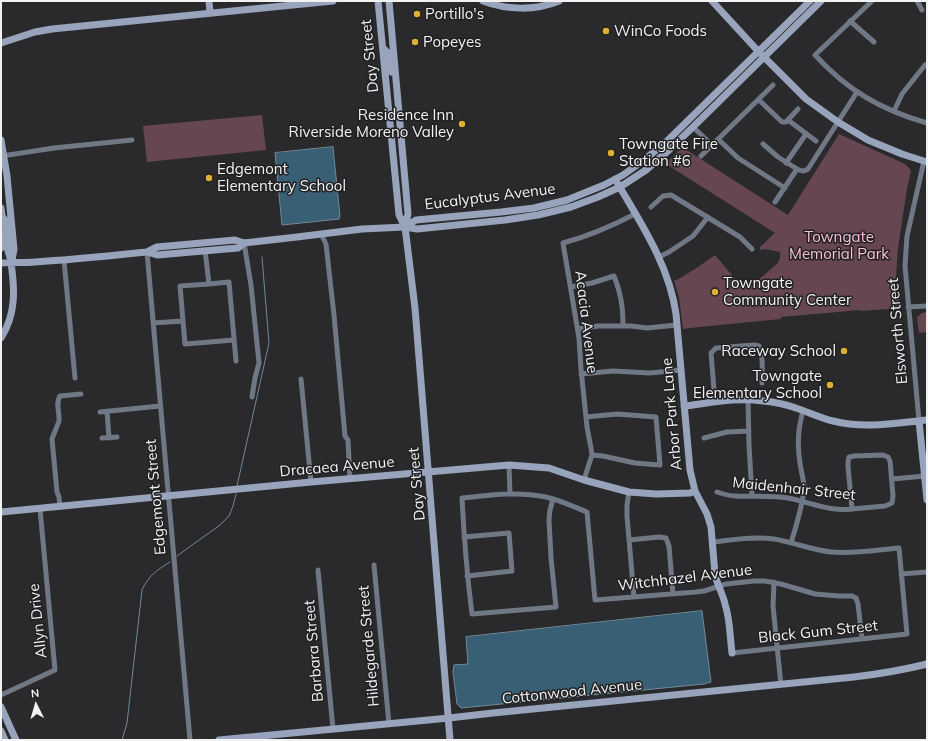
<!DOCTYPE html>
<style>
body{margin:0}
#map{position:relative;width:928px;height:741px;overflow:hidden;background:#2a2a2c;font-family:Mulish,sans-serif}
canvas{display:block}
.frame{position:absolute;inset:0;border:2px solid #f2f2f3;pointer-events:none}
.north{position:absolute;left:16px;top:685px;width:40px;height:40px;-webkit-text-stroke:3px #212022;paint-order:stroke;rotate:355deg;font-size:11px;font-weight:700;line-height:16px;text-align:center;color:#f2f2f3}
.north::after{content:'';display:block;margin:auto;width:14px;height:18px;background:#f2f2f3;clip-path:polygon(50% 0,100% 100%,50% 72%,0 100%)}
</style>
<div id="map">
<canvas width="928" height="741"></canvas>
<div class="frame"></div>
<div class="north">N</div>
</div>
<script>
const ctx = document.querySelector('canvas').getContext('2d');
ctx.lineJoin = 'round';
function paint(path, color) {
  ctx.fillStyle = color;
  ctx.fill(path, 'evenodd');
}
function strokePath(path, color, width, dash) {
  ctx.strokeStyle = color;
  ctx.lineWidth = width;
  ctx.lineCap = dash ? 'butt' : 'round';
  ctx.setLineDash(dash || []);
  ctx.stroke(path);
}
function write(font, color, halo, rows, align = 'center') {
  ctx.font = font + ' Mulish,sans-serif';
  ctx.lineWidth = 3;
  ctx.setLineDash([]);
  ctx.textBaseline = 'middle';
  ctx.strokeStyle = halo;
  ctx.fillStyle = color;
  for (const [text, x, y, turn = 0] of rows) {
    ctx.save();
    ctx.translate(x, y);
    ctx.rotate((+turn || 0) * Math.PI / 180);
    ctx.textAlign = isNaN(turn) ? turn : align;
    if (halo) ctx.strokeText(text, 0, 0);
    ctx.fillText(text, 0, 0);
    ctx.restore();
  }
}
const green = new Path2D(`
 M262 115 266 150 147 162 143 126Z
 M839 134 905 164 909 168 911 171 907 189 898 248 896 277 900 308 861 311 860 310 781 317V319L699 327 683 329 679 297 674 280H677L698 267 715 255 737 281H757L778 263 780 258V252L765 249 760 250V247L775 233 666 164 682 147 788 215Z
 M927 312V332L919 333 917 317 922 313Z`);
const water = new Path2D(`
 M333 147 340 216 339 219 282 225 275 153Z
 M702 611 711 682 704 684 461 708 457 704 453 672 454 665 468 664 466 637Z`);
const stream = new Path2D(`
 M237 486 269 343 262 257
 M177 556 220 525 229 516 233 506 236 494
 M122 740 127 723 142 590C148 576 157 570 170 562`);
const street = new Path2D(`
 M872 1 815 55C847 90 881 110 927 123
 M917 1 922 10
 M850 21 874 42
 M759 100 782 122H786L798 109
 M894 111 902 94 925 65
 M788 120 816 141
 M693 127 712 145
 M718 139 738 158 785 188
 M763 144 778 157 797 169C801 171 804 172 808 169L857 92
 M2 156 54 148 132 140
 M701 156 773 85
 M786 163 806 134
 M775 202 797 169
 M651 207 663 196 671 195 740 237 752 249
 M321 234 326 244 334 315 345 436 348 440 350 479
 M244 243 251 285 259 363 255 378 252 397
 M147 252 190 740
 M659 257 669 252 693 236 708 217
 M64 260 75 378
 M209 284 229 282 236 361
 M571 287 592 283 614 276C621 294 623 307 623 326
 M908 307 927 306
 M183 321 185 344 234 340
 M153 323 183 321 180 286 209 284 205 250
 M578 329 598 326H631L647 328 677 325
 M581 374 613 371 650 373 681 370
 M301 379 311 482
 M748 400 749 445 752 496
 M715 402 711 353 716 348 754 345 759 346C764 355 762 373 762 383
 M107 411 109 438
 M100 412 160 406
 M586 417 617 414 656 417 660 465 635 463 603 456 592 455
 M919 421 905 266 907 236 924 161
 M102 438 117 437
 M704 438 727 432 749 431
 M509 465 510 494
 M892 479 925 476
 M584 480 590 461 592 455 591 448 587 427 581 369 579 338 563 243C589 236 612 226 635 214
 M629 492 627 505V516L634 597
 M717 492C723 494 729 496 735 496 753 497 770 495 788 498 809 502 830 512 852 509L885 506 892 503 893 496 890 461 888 457 883 455 854 456 849 457 848 462V466L852 509
 M553 499 550 510 549 520 551 558 556 607 472 614C467 575 464 537 462 498 490 495 518 491 546 497 560 500 574 507 587 512L595 600 696 592 704 591 726 584 754 581H765L781 584 815 594 839 596H852L856 598 858 604 862 639
 M60 507 59 497 57 492 52 439C54 433 57 427 59 421 60 413 55 403 60 396L81 394
 M464 537 509 533 512 571 467 576
 M629 540 659 537 666 538 669 546 673 594
 M713 542C733 540 754 536 774 539 793 542 811 550 831 552 854 554 876 550 899 548L907 634 732 653
 M791 543C796 526 803 505 804 488 804 480 801 472 800 463 797 445 798 428 803 411
 M374 565 389 724
 M318 570 333 729
 M901 574 927 572
 M774 582 773 606 781 685
 M1 695 55 670 40 509`);
const secondary = new Path2D(`
 M209 1 210 13
 M378 1 399 215 405 227 415 308 450 740
 M389 1 408 214 405 227
 M483 1C507 10 535 11 559 1
 M712 1 758 51 806 99 838 122 868 140 902 154 927 162
 M1 43 35 32 52 29 333 1
 M385 50 388 53 391 72 394 73
 M1 140 7 176 14 249 12 260
 M615 179C640 222 669 264 676 314L690 470 695 491 707 514 711 527 715 574C717 585 723 594 725 604 730 619 730 637 732 653
 M1 208 2 216 5 220C6 230 6 241 8 251 9 255 11 259 11 263 15 290 16 314 1 338
 M405 227 416 220 501 212 534 208 567 200 604 185 623 175 640 163 664 144 810 1
 M1 248 2 242V234
 M147 252 157 255 238 248 244 243
 M1 263C12 262 24 263 35 262 72 260 109 256 147 252L157 247 235 240 244 243 297 237 362 229 405 227 417 229 505 220 538 215 571 207 598 197 620 187 646 170 669 150 693 127 821 1
 M684 406C710 403 737 397 763 401 774 402 785 404 796 408 808 412 820 418 833 421 864 429 896 423 927 420
 M919 421 927 500
 M1 512 311 482 509 465 549 468 584 480 629 492 656 494 690 493 695 491
 M1 707 16 740
 M1 731 5 740
 M219 740 449 718 493 713 854 677C879 674 903 670 927 664`);
const markers = [
 [417,14,4,"#deb133"],
 [606,31,4,"#deb133"],
 [415,42,4,"#deb133"],
 [462,124,4,"#deb133"],
 [611,153,4,"#deb133"],
 [209,178,4,"#deb133"],
 [715,292,4,"#deb133"],
 [844,351,4,"#deb133"],
 [830,385,4,"#deb133"]
];
const poiNames = [
 ["Portillo's",425,14],
 ["WinCo Foods",614,31],
 ["Popeyes",423,42],
 ["Residence Inn",454,115,"right"],
 ["Riverside Moreno Valley",454,132,"right"],
 ["Towngate Fire",619,144],
 ["Station #6",619,161],
 ["Edgemont",217,169],
 ["Elementary School",217,186],
 ["Towngate",723,283],
 ["Community Center",723,300],
 ["Raceway School",836,351,"right"],
 ["Towngate",822,376,"right"],
 ["Elementary School",822,393,"right"]
];
const streetNames = [
 ["Day Street",370,56,-96],
 ["Eucalyptus Avenue",490,197,-7],
 ["Acacia Avenue",586,322,83],
 ["Elsworth Street",898,331,-95],
 ["Arbor Park Lane",672,414,-95],
 ["Dracaea Avenue",337,467,-5],
 ["Day Street",417,484,-95],
 ["Maidenhair Street",794,489,6],
 ["Edgemont Street",156,497,-95],
 ["Witchhazel Avenue",685,578,-7],
 ["Allyn Drive",38,621,-96],
 ["Black Gum Street",818,632,-6],
 ["Hildegarde Street",369,646,-95],
 ["Barbara Street",314,651,-95],
 ["Cottonwood Avenue",572,692,-6]
];
const parkNames = [
 ["Towngate",839,237],
 ["Memorial Park",839,254]
];
paint(green, '#654651');
paint(water, '#385f73');
strokePath(water, '#708b99', 1);
strokePath(stream, '#708b99', 1);
strokePath(street, '#707886', 5);
strokePath(secondary, '#97a4bb', 7);
for (const [x, y, r, color] of markers) {
  const dot = new Path2D();
  dot.arc(x, y, r, 0, 2 * Math.PI);
  ctx.fillStyle = color;
  ctx.fill(dot);
  strokePath(dot, '#212022', 1.5);
}
write('15px', '#f2f2f3', '#212022', poiNames, 'left');
write('15px', '#f2f2f3', '#212022', streetNames);
write('15px', '#f9c2d5', '#212022', parkNames);
</script>
